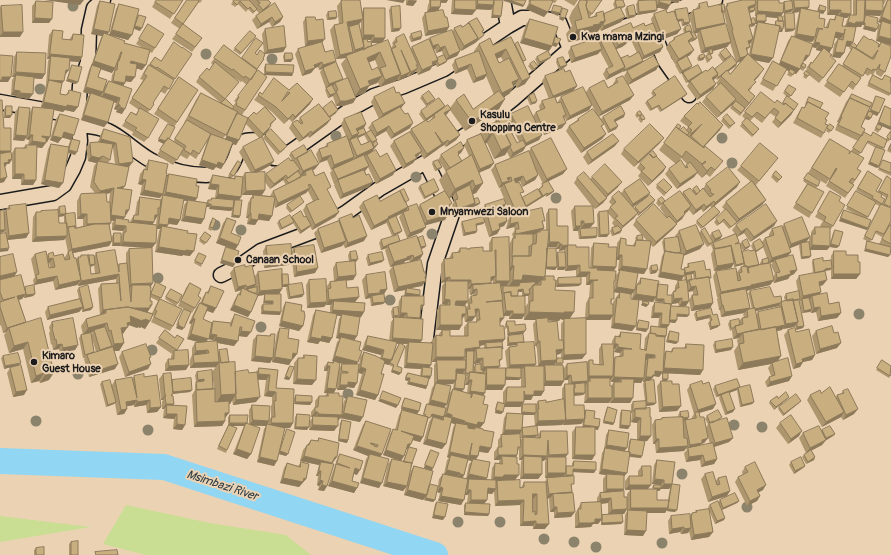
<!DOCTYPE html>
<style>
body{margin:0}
canvas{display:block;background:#ebd2b3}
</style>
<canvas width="891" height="555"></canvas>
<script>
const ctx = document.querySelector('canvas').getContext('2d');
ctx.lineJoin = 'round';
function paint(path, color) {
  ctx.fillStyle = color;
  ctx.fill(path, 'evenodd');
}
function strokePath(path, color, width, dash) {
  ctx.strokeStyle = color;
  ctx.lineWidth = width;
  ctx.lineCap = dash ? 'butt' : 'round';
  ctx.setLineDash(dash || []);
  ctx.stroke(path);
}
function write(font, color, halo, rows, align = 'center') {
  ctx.font = font + ' Pangolin,sans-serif';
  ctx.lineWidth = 4;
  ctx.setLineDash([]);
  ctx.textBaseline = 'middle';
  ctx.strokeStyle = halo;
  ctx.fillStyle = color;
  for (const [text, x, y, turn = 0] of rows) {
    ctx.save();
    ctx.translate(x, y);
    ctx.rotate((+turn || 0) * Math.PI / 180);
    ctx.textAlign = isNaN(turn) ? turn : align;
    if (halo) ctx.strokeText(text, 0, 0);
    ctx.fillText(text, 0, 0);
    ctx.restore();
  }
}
const green = new Path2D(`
 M126 505 210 523 286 535 311 555H146L103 544Z
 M0 516 91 527 0 542Z`);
const river = new Path2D(`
 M0 461 164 467 435 555`);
const minor = new Path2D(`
 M503 0 508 26
 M654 34 665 61 689 95
 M0 102 78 116
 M78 125C88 126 98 126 108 131 125 139 138 155 156 163 170 170 189 175 206 175 213 175 226 173 231 166 242 150 233 137 261 141L274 158H282L354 107 374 96 404 86 444 69 508 26 522 18H542L559 22 570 49
 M0 202 53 193 64 185 73 169 78 157 80 141 78 116 80 86 88 62 89 30 94 8 103 0
 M221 275 241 265 261 251 317 230 347 212 379 189 426 162 479 126 513 99 570 49 606 34 648 18 700 2 715 0
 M426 338 435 264 452 214 426 162`);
const trees = [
 [73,6],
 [206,54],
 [272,59],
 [451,84],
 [40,89],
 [336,136],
 [722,138],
 [732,163],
 [416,177],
 [556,198],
 [215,225],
 [241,230],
 [432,234],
 [158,278],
 [390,300],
 [859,314],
 [261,327],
 [152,350],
 [78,374],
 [348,394],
 [36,421],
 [734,425],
 [762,427],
 [148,430],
 [682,474],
 [747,507],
 [458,522],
 [500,522],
 [544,539],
 [574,542],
 [662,543],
 [596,547]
];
const wall = new Path2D(`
 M156 0H183L170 19 152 7Z
 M187 0H202L200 3 199 2 183 24 202 38 192 52 172 39 180 29 171 23Z
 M234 0H249L256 7 249 0H268L267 8 283 17 280 22 272 27 269 22 257 29 252 20 259 13 256 10 253 14 248 9 246 12 238 4 235 7 231 4Z
 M406 0H417L413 6 406 5Z
 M429 0H448L446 3H441L440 7 438 11 445 17 449 27 446 32 425 36 422 18 425 13 433 12H427L428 5 429 3Z
 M452 0H503L501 16 500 18H491L492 8 491 10 476 9 472 15 451 14Z
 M529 0H557L555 3 552 2 544 17 526 9 529 2 528 1Z
 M564 0H578L574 6Z
 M580 0H602L589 18 594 16 596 13 604 14 615 9 613 4 615 1 625 6 623 8 621 9 625 17 621 22 601 31 600 29 596 34 593 35 591 37 585 38V39L568 42 566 34 572 26 569 18 572 11Z
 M638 0H643L642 1 649 0H680L678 3 671 2 667 10 657 7V10L655 12 637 15 636 4 638 1H641Z
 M742 0H779V3H783L784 2H790V0H809V7L807 9 817 11 818 8 820 5 825 11 823 14 820 13 819 18 824 27H826L827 24 830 19H834L836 15H827V0H851V14L847 18H844L842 26H845L847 20 850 15H853V0H886L884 4H883V9L887 0H891V45L885 44V72L881 77 876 74V70L873 75 870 74 868 76 864 73 853 90 848 86 840 97 824 86 839 64 842 66 851 50 849 48 851 46 855 49 864 36 878 46 881 42 876 41 878 26 881 23 878 22 882 12 880 16 866 15 875 32 863 29 864 25H862L861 27H854L850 47 846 46 844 53 840 58 832 57 834 44 838 39 841 40V38L840 39 835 38 832 48 829 53 833 66 819 83 809 75 806 79 803 77 806 72 807 67 811 62 812 63 821 51 816 50V48L812 47 805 61 803 60 802 65 805 68 803 71 800 69 796 74 794 73 791 77 787 75 789 71 786 70 773 91 760 84 773 61 779 64 788 41 792 36H794L799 12 792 13V11L791 12 783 13 781 16 783 21H782H784L783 16 785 13 793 31 785 32 784 25 783 29 782 32H779V30L769 63 755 60 759 76 755 80 751 89 749 91 755 96 740 116 730 108 735 102 734 101 733 104 717 118 702 102 706 97 718 85 716 83 720 78 717 80 716 78 713 80 716 84 713 89 697 100 687 86 690 81 694 79 686 83 682 75 683 73 702 72 707 71 736 62 730 43 727 47 713 51V53L711 55 710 61 707 63 705 58 706 56 708 55 707 53 708 52 701 53 697 35 698 33H695L697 38 695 40 691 42V41L689 43 694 50 690 55 687 57 690 68 680 74 675 65 676 64H675L666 48 669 43 672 41 674 38 684 33 683 29 685 27 692 31 691 33 693 32 689 15 693 10 696 9 699 4 708 7 725 8 727 4ZM755 7V16H756L755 17V22L751 19 749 13 753 12 755 10 754 8ZM724 13 729 34 724 25 725 23 723 14ZM766 17 777 18V21H776L774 25 765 23ZM755 24H757L755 26 753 37 750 28V27L754 26ZM814 40 813 44 805 41 812 42ZM751 42 749 55 747 51 750 47 749 45ZM741 61 730 74 728 72 736 66 737 63V62Z
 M36 1 49 23H32V6Z
 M100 1 108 34 109 35 116 9 119 4 134 26 137 17 139 15 140 31 134 29 128 40 111 35 124 43 143 48 136 44 148 24 155 48 152 53 150 52 142 70 136 68 135 77 131 82 126 81 125 83 123 86 122 114 116 112 117 110 114 109 116 103 114 102 108 122 104 127 81 120 87 98 90 94 83 92 89 70 91 66 101 38 102 36 91 34 97 6ZM101 69 112 73 114 70V72L112 75 111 82 109 81 105 86 98 77Z
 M341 1 362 12 364 8 385 38 382 42 391 49V48L393 45 392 43 396 38 411 49 412 47 429 39 430 38 453 31 454 28 462 27 466 25 468 23 484 30 482 32V37L475 43 461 51 460 49V51L457 56 447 60V61L445 63 437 67 435 63 433 65 430 70 418 75 416 71 414 73 408 77 407 76 406 77 398 81 397 79 396 81 380 87 378 82 377 83 369 86 365 93 355 96 356 98 353 103 343 106H336L333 96 328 98 325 90 326 89 320 72 322 69 319 70 318 67 315 68 311 73 302 76 295 54 298 49 313 45 305 46 303 22 306 17 316 20 325 52 334 63 343 79 341 81 347 79 341 64 346 58 336 59 330 30 334 25 339 24 337 6ZM361 22V33L359 24ZM367 40H371V42H368ZM371 43H381L372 46ZM435 49 436 53 442 51 443 55 437 58 434 50ZM375 60 379 70H372L369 62Z
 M1 6 20 37H0V8Z
 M391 7 399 31 391 32 389 10Z
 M627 7 636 15 634 17 627 19 625 9Z
 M675 10 689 24 682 26 681 21 678 22 681 29 677 34 660 40 663 47 660 52 642 60 643 61 642 63 659 65 656 70 628 85 624 76 627 71 636 66 623 72 622 71 606 80 603 74 606 69 609 68 600 51 598 54 571 63 568 52 571 47 598 39 599 38 609 35 612 31 645 26 652 23 651 19 654 14 667 13 674 11ZM631 40 637 53 629 57 621 58 616 49 622 47 626 44 628 41Z
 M328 12 336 19 327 20 326 15Z
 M530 19 555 37 556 47 553 45 549 51H548L551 57 549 59 538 65 535 59 537 57 548 51 520 43 526 24Z
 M265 29 286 47 283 52 265 54 263 59H264L247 85 242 81 241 82 233 77 235 87 224 100 233 106 236 102 234 101 238 96 264 74V67L266 64 293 73 292 76 264 75 267 77 242 115 248 118 256 114 265 107 254 100 258 95 262 94 289 90 310 104 292 122 289 119 284 124 272 112 267 108 276 119 271 125 268 131 260 139 246 124 236 145 232 144 224 164 221 169 216 167 213 170 199 165 209 136 196 159 190 155 187 159 180 155 183 151 173 165 157 155 164 144 158 141 168 124 169 139 173 142 185 123H184L196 100 201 93 221 103 196 82 199 77 209 70 213 65 211 63 224 45 242 59 256 38 263 43 262 34ZM263 43 264 53 257 55 256 53ZM229 129 225 139 223 138 226 135Z
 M53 30 62 39 69 40 73 34 82 57 79 62 70 61 62 83 60 94 66 95 69 90 74 112 65 110 63 112 54 110 50 137 47 142H46L42 148 37 147 36 180 33 185H21V179H12V160L9 164H7L5 167 4 182 0 183V100L4 128 11 151 10 152 12 156V153L15 148H23L26 145H28L29 140 26 139V137L24 141 13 140 15 112 19 107 30 112 33 107 49 108 41 107 46 84 48 61 49 59H47L49 35Z
 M411 34 421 39 411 42 409 37Z
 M511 37 524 62 525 84 517 88 515 85 509 94 503 97 499 109 465 131 450 110 447 114 446 115 460 135 456 140 446 147 444 145 424 159 420 153 418 156 416 157 413 163 403 169 390 146 394 141 409 133 411 129 424 121 419 114 421 111 445 106 443 108H450L456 100 473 109 494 95 486 76 484 79 473 83 467 69 455 74 452 65 455 60 474 53V51L479 44 493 45ZM501 57 503 61 499 63 497 58ZM433 116 431 120 428 122 427 120Z
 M254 39 240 55 233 50 235 48Z
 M182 48 192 54 174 80 165 94 160 91 153 103 154 104 148 112V138L144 142 132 135 133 132 122 126 131 112 136 114 139 110 129 103 143 80 140 79 145 70 155 57 161 61Z
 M17 52 45 74 42 79 34 78 29 99 16 97 17 96 11 95 12 80 14 77H12L14 57Z
 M285 53 291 62H284L283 56Z
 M720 53 729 57 723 62 718 55Z
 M699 56 705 57 703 60 698 61 697 58Z
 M557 59 567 65 565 67 559 70 556 62Z
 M530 64 536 69 532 71 528 66Z
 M72 65 76 84 66 81 71 67Z
 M565 72 577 86 573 91 555 98 557 103 561 97 586 92 589 88H608L613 85V84L616 79 630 100 599 116 603 122 601 119 603 117H624L615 121 618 126 616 129 608 133 604 124 601 128 606 134 602 139 581 153 566 131 569 126 576 121 578 119 596 113 592 105 589 110 566 121 565 117 562 128 544 135 542 129 540 130 539 140 526 146 523 151 510 158 507 152 505 155 494 159 487 143H485L494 163 490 168 479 173 483 183 476 193 473 194 474 199 480 203 478 205 455 214 452 205 454 202 453 197V196L449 198 452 203 450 206 445 220 425 225 422 232 407 238 399 217 402 213 396 216 400 233 392 236 386 222V223L371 230 359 207 363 202 380 201 407 202 406 203 408 207 418 208 420 205 444 191 439 180 446 172 440 162 442 167 440 169 435 171 432 164 433 162 438 160 441 155 464 148 458 156 462 161 469 156 464 145 467 140 480 134 485 127 494 123 496 120 511 115V114L533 116 536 112 540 110 539 106 542 101 549 99 542 81 545 76ZM511 125 519 142 517 143 509 126Z
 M873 75 882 79 885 75 890 82 891 93 889 96 867 86Z
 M179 77 198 90 174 127 154 114Z
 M789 85 796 89 789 98 794 110 791 115 778 128 772 122 776 117 770 113 762 123 754 117 750 121 757 132 752 137 740 126 745 119 742 116 745 112 775 103 782 104 787 97 783 93Z
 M653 91 685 96 660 112 657 107 650 111 645 103 647 101 653 96 651 93Z
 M396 93 405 103 401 108 410 128 391 139 386 131 375 137 377 140 375 142 378 144 371 153 380 157 393 175 376 184 368 167 365 171 366 175 373 182 369 187 340 199 334 185 335 184H334L330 173 333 169 331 170 327 160 319 163 316 154 319 149 324 148 327 144 346 136 341 124 344 119 366 124 364 128 366 133 370 130 368 128 372 123 379 119 371 102 374 97ZM364 135 368 142 361 145 358 138Z
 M852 94 868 113 869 111 875 98 876 96 879 113 877 116 873 114 869 120 865 119 861 127 863 134 871 136 873 132 886 139 891 131V138L888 142 887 141 883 149 879 166 877 168 868 164 876 148 867 143 859 155 851 151 858 141 835 130 838 122H837L846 102Z
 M422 96 433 101 426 106 420 98Z
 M529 96 536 103 530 105 527 98Z
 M809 97 820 108 825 119 824 133 821 138 793 123 799 112 802 107 804 108Z
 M6 106 10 118H4V109Z
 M885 106 891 109V130L882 126 878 133 874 130 878 124H877L883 109Z
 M322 108 336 113 330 118 327 124 309 138 308 136 299 142 289 128 292 123 298 121 300 118Z
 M637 113 642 114 640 116 643 121 641 123 638 119 640 116 637 118 635 115Z
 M60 114 71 140 62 137 58 143 50 140 56 119Z
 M684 116 720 130 703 148 723 161 710 177 706 174 702 178 697 173 694 177 677 189 665 174 669 169 676 164 659 150 676 127 680 130H686L688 127 680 121ZM681 158 687 164 685 166 679 161Z
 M723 118 733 125 729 129 721 121Z
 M830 124 834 127 829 133 826 131Z
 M104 129 130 137 129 167 128 168 125 186 123 188 129 210 126 215H125L124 219 128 222H130L131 220 134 215H135L137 202 140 197 160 200 163 196V194L160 198 140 195 142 185 138 184 140 174 144 169H145L146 165 149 160 166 173V178L169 174 196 186 197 198 195 201 206 203 208 200H210L212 198H215L216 190 208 189 210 180 213 175 231 178 228 176 236 163H241L232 178H234L235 176 242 177 245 173H251L239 152 243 147 271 165 257 173 265 176 266 174 292 160 289 155 291 153 315 169 313 170 315 176 328 192 339 212 335 217 312 230 310 226 300 234 293 223 292 224 280 230 277 223 279 221 291 217H306L303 210 306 205 313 201 308 191 306 193 300 196 302 204 290 213 286 208 287 205 298 197 275 208 274 205 272 216 269 221 258 220 255 225 247 224 248 218H246L248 203 253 195H242V187L241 197 239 200 240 216 239 218 231 217 232 210 231 211 209 209V207H206L204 219 201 224 181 221 184 205 187 201H183L180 220 177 225 168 224 167 227 187 233 190 256 183 255 182 256 155 252 159 231 160 229H157L152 248H150V287L151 292 156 282 166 287 160 299 173 326 170 331 151 322 154 316 153 315 150 321 145 329 141 327 140 328 138 327 137 328 129 325 122 334 124 343 119 351H114L115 369 89 377 84 359 85 358H83L79 338 81 335H91L93 332 83 335 81 326 86 319 100 315 98 289 101 284 116 283V279L78 286V284L77 285 55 290 53 281 34 285 33 280 35 277 31 259 35 254 47 256 48 254 65 260V257L68 252 65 238 64 240 32 242 33 217 36 212H41V211L57 210V209L59 207 66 214 76 228 83 226V219H77V201L81 194 95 193 90 187 94 166 97 162 96 163 88 161 86 147 90 143 98 142 101 134ZM112 148H113L115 164 108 163 110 160ZM283 180 286 185 273 191 270 196 259 195H262L265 190V182L270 189ZM110 193 109 202H107L106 194ZM64 216V223H59V217ZM157 216 156 225 153 224 154 220ZM110 221H114L112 223V230L123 231 122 234 121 236 114 233 112 236V241L109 225ZM112 241V246H120V245V246L148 248 129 249 126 253V263L119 264 118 265 96 253 94 257 81 255 80 257H78L76 260 74 258 73 253 109 246ZM48 263H49L50 267 49 268ZM94 265 95 273 91 274 90 267 93 266ZM150 297 158 301 152 313 147 312 150 308ZM92 338 96 352H94Z
 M265 135 285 149 278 155 263 138Z
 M72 139 75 155 68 153 59 188 41 184 48 149 51 144 68 147 70 141Z
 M830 139 849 154 857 169 861 171 853 184 854 185 845 198 826 186 833 174V173L826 184 808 173Z
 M660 143 634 167 621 154 624 149Z
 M891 143V153L887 151Z
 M615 146 588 165 583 157 587 152Z
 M531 148 563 174 548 181 554 191 552 193 546 197V195L527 207 523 212 543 223 544 228 543 230H546V214L549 209 568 245 576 247 589 268H590L591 248 594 243 608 247H617V243L621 238 626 245 632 246 633 245 636 240 635 238 637 236 642 235 633 225 636 220 667 218 660 208 662 204 659 207 656 203 658 200 664 202 682 194 683 192 692 191 693 189 699 192 703 189 706 184 737 187 712 208 710 206 703 212 701 209 693 215 689 210 685 214 682 219 676 223 677 224 673 229 653 247 651 245 644 274 627 272 635 287 641 278 658 284 667 295H671L675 289V286L678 281H680L658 277 662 256 664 253 662 242 664 239 676 238 675 236 679 231 699 233 701 231 713 242 711 245 707 247 700 235V249L683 256 681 269 683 270 684 268 687 267V266L688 264 706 270 709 280 713 303 710 308 691 311 689 301 686 306H679L678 303 672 304 671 306 689 315 687 317H677V320L675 323 669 322V325L667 328 665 337 664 353 666 351 670 352 673 348H684L686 344 703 370 700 375 662 373 659 377 654 376 651 380 650 381 654 405 646 406V409L650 417 651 436 647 441H642L641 458 629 457 624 476 623 491 627 505V494L630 490H625V481L629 476H638V471L642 466 648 489H653L652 487 654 485H661L652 484 654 465 657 460 672 484 675 512 667 511V510L665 513H647L643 536 624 535 625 515 627 511V509L624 514H608V503L601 504 602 515 623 522 621 524 601 525V520L598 524H593L591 527 575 528V514L581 503 597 502V498L600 493 603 492V479L606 475 599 474 602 453 604 450 606 435 609 430 625 451H628L629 441 631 439 637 440V423L631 422 632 414V413H631L628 429 619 428 620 413 622 410 631 411V405L633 402 645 401 643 384 644 382H643V380L641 383H634L630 403H610V401L609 403H584L585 393 583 395 574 396V405L585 412 586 410 594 418 598 430 595 429 592 460 572 459V432L576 427H582L583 423 581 424 563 425V424L562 425 537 426 536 437 532 438H537V436L541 431 566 457V466H572V463L574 461 594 473 573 472V475L572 477V492L571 493V517L554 518V512H550L549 499 550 498 547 499 545 529H533V526H520V505L495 506 494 491 492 494 487 493V500L484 504 489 514 488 516 464 515V505L466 503H467L468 495H465L461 505 438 501 440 493 437 492 439 479 443 474H444L447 460 449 458 447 457 453 428 455 424 451 423 442 449 423 444 429 422 432 417 430 416 428 420 423 437 420 442 413 440 411 444 409 447 411 466 408 480 411 471 414 466 429 485 435 500 433 502 424 500 425 498 423 500 404 495 406 487 403 491 383 486 388 464 392 459 403 461 408 449H406L404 456 401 461 383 455 390 434 393 429 395 430 399 415 402 410 401 409 403 401 405 398 419 411 417 414 423 415 425 407 427 404 428 405 432 388 434 385V365L436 362H432V352L429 368 430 379H429L427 386 426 389 407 384 408 381 405 380 406 375 408 373 420 376 421 369 404 368 405 347 407 344H401L397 366 399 375 391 372 393 367 389 365V364V365L384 364 381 374 378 395 375 400 356 395 362 374 358 373 354 388 347 387 345 390H337V384L334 393 339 396 342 410 344 401 348 396 360 422 340 418 338 420 334 431 309 430 310 421 313 417H311V412L315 407V401L319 396H325L327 393H324L327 371H324V367L328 362H333L334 361 339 369 342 364H344L332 361 337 342 340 339 336 338 339 319 341 316 337 315 332 338 329 343 320 341 318 344 307 342 313 315 316 310 330 313V306L331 305H326L324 307 307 308 306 285 309 280 327 290V286L330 282 334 281 333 268 336 263 349 262 348 255 350 252 356 262H355L356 275 353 280H346L347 288 359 297 355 302H351L364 312 361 317H357L354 341 359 350 357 364 359 366 360 357 364 352 380 358 381 355 362 350 365 341 368 336 389 341 391 322 394 318H392L391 311 393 308H398L399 301 402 296H408H404L405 290 394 292 389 271 393 266 390 267 385 250 387 248 381 250 379 243 381 240 400 241 418 238 426 246 424 248 421 249 423 254 420 259 413 262 425 278 422 286 411 288 420 295 419 296 424 305 421 310 420 318 419 319 422 340 420 343H432V340L436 335 439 336V334L442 330H436L437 310 440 305H446L442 304V286L445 282 441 283V264L444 259 449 258 452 253H457L460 248 469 249 470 248 483 251H489V243L492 238 509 250 510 243 513 237 512 234 515 230 514 227 506 229 508 220 511 215 500 189 502 187 499 188 491 170 495 165 529 151ZM536 169 543 184 541 187 538 190 522 198 516 182 520 181 522 187 535 180 538 175ZM642 235 647 241 643 240ZM547 247H556V249H559V251L564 250V252H558L557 255V270H564L565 268V271L576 270V277H586V285H590V286L589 298 586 303 585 318 569 319 555 290 545 276 546 269 555 270 557 267ZM409 260 410 262 393 266 404 263 405 261ZM617 260H619L618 271H620L616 275 614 290V283L615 281 614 271 616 267ZM691 274H693L694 280H692ZM684 275H685L684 277 685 280 681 281ZM493 280V284H491V281H492ZM468 289H470L469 290 470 295 473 294V296H471L468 300ZM693 291V295H692L689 300 688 292ZM518 292H522V296H517ZM614 292 619 293 613 302V304H611ZM633 292 632 299H631V295ZM525 296H528V303L525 307ZM655 299V301L662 302V303L655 302 652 307 651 318H659L658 327 651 326 650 329 649 333 645 338 644 349H640L621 332 618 336H615L612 341V344H602L599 349V365L593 364 589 360 587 362 567 364 564 368 562 365 563 360 582 359 586 320H610L612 317 611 328 632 331 639 300 643 301 641 305 646 307 648 305 644 301 653 302ZM467 302 468 305 466 308 465 306ZM476 314V322H468L464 327V336H450V330H459L462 325V319L464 316 465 322 472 321ZM524 315V320H536L533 324 535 346H536L537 349 538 366H534L536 364 524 343 508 336 507 338V346L516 345 515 346 509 347 505 351 507 368H498L500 366 499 363 502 359V343L505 339 500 326V323L503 316H509V319H522ZM560 319 564 320 561 324V340H559L548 322V320L559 321ZM396 344H399L393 355ZM484 345V349H478L480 346ZM614 349H615L614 352 620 353 619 357H615L613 360ZM561 353V358H557V355L560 354ZM479 363V364L475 365 474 367V364ZM521 369H522L521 370V387H507L503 392V403L498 402 496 405 495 413 501 414 503 412 504 407H521V414L507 413 504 418 502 435 498 440V447L494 452V460H500L499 461V463H495L492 468 491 480 486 479 476 459 478 456 479 452 488 453 491 448 483 430 480 428 484 423 483 396 485 393V390H502L505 385 506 380H519L521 378ZM466 376H467L466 377 465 385H468L467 393 462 391 464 389ZM611 379V382H614L611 386H610V381ZM564 380H568V384H565L562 389V400L546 402 538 401 536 404H523L524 400H531L533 396H541L544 391V386H561ZM454 382 453 389 449 394 446 408H444V385L453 384ZM523 415H534L535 426 522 428ZM520 433 521 438H522L520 441ZM519 449V460H522L521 461 520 479H538L542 474V460L544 461 545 459V460H546L545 462V478H550H547L545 482H524L521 488 515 480 516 457 518 451ZM468 460 472 461 469 464 466 479 463 478ZM502 480H515L501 481ZM670 488 668 500H657V491H659L661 489H669Z
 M650 154 657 157 666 167 663 172 648 186 638 176 641 172 637 168 640 163Z
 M883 160 891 163V176L878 170Z
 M774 163 756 185 766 200 762 205 735 224 729 229 723 222 717 226 714 222 725 210 722 207 726 202 751 182 737 170 741 166Z
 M776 171 782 177 777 183 771 177Z
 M808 173 818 186 816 188 812 213 809 218 793 208 807 184 803 181Z
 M866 174 876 191 878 192 887 176 891 179 884 234 882 237 875 233 870 242 881 245 879 244 891 222V250L888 257 864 251 866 244 867 241 870 242 863 239 880 206 875 204 867 218V230L839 221 842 213 844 210 857 215 846 209 856 191 871 199 856 190ZM882 195 886 198 883 204H882L881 197Z
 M592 177 618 187 606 198 603 203 595 209 593 207 594 223 590 228H581V227L578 231H573L571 211 575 206H592L574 183 577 178 590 179Z
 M640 179 633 207 634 209 635 207 655 200 653 203 638 216 637 214 634 218 621 229 622 230 620 233 612 236 610 231 612 228 615 227 612 223 614 220 608 213 607 237H598L597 214 599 212 607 211 612 205 609 202 612 197 621 193 624 190Z
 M657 185 672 187 664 196 656 188Z
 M420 186 439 190 437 192 424 199 418 188Z
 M830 191 839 201 833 226 830 230V244L833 233 835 230 837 248 830 247 827 250H810L811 256 809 258 801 259 799 246 800 244 789 248 791 252 788 256 797 270 794 274 790 276 788 279 774 283 773 281 770 285 749 290 747 291 750 308 749 309H752L748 293 750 291 774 297 782 302 785 301 784 297 786 294 798 292 796 281 799 276 813 274 812 262 813 260 823 261 831 260V256L834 251 846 255 858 262 860 274 856 279H831V270L825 271 823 285 820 286V294L829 304 841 313 837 318 818 321 816 312 811 313 810 311 802 313 800 302 801 301H800V300L799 301 804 326 803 328 796 330 795 326 794 327 782 329V330L777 331 781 356 778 361 792 376 789 381 767 387 765 382 769 377 771 376 768 368 771 364 738 370 734 351 738 345 737 340 739 338 733 339 732 331V330L730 331 728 324 730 321H739L742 318 744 317 743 315 744 313 721 317 720 310H719L717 299 718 297H717L713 276 716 271 737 275V272L741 267 743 266 742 264V265L734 267V264L731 268 714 271 711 254 713 250 711 245 713 243 735 234 732 230 736 225 774 226 750 242 744 233 737 237 739 242 738 243 740 244 742 242 750 246 748 248 743 251 741 246 742 253 753 250 751 246 753 243 762 242 765 238 769 236V234L772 229 782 227 784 224 810 237 806 242 803 243 809 242V239L811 235V232L815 227H821L820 226 823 221 815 217ZM763 247 767 258 762 260 760 263V265H759L756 252 762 248ZM773 262 771 265 775 274 773 277 770 263ZM779 306 778 308 758 312 756 315 755 311Z
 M506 204 504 207 485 213 483 208 485 205Z
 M9 206 29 233 26 238 8 240V251L5 231 4 232 0 233V211L4 212Z
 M720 212 718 215 701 229 696 223 697 221Z
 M487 214 507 219V221L504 226 500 227V229L497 234 489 237 484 221 483 224 476 226V233L463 236 461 224 462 222 484 218Z
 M213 218V228L211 231 208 229 211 221Z
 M227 218 231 233 238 245 235 250 233 267 220 263 225 249 226 247 234 249 216 243 223 223Z
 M339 219 364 241 345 248 343 244 342 246 321 253 314 233 318 229 337 222Z
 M580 229 597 236 596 238 579 239 578 231Z
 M205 232 211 236 204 245 199 241Z
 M712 233 722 236 720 239 713 242 710 235Z
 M266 246 291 252 294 248 315 273 294 277 292 261 288 265 264 268 263 251Z
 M199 253 202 264 201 267 194 263Z
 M368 255 382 262 368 266 366 258Z
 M651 266 656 273 650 274 649 268Z
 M245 267 255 276 258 272 282 274 289 284 288 285 304 294 302 297 288 299 286 288 287 287H282V289L279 294H276L280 315 261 314V306L263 304H272L263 303 264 296V295L258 296 251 312 248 317 230 310 235 299 241 290 235 292 230 273 234 268Z
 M366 275 387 289 384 294 385 302 383 304 371 306 370 298 365 299 362 280Z
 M14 276 24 288 25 287 35 294 33 296 24 298V296L22 299 19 300 26 322 49 380 40 383 39 381 31 383 23 349 9 353 4 335 6 332 3 333 1 325 0 326V280Z
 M558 278 579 286 556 287V281Z
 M190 283 198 296 195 308 192 313 191 312 182 330 176 328 177 326 176 325 184 309 191 312 178 306 186 288Z
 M211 286 216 308 213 313 207 311 203 319 212 323 213 321 230 323 232 319 235 314 247 337 239 336 234 346 217 343 218 352 219 350 235 372 249 373 256 372 259 368 278 370 276 388 293 423 290 428H285L280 449 286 432 287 429 286 456 279 454 274 466 257 462 264 429 266 426H254L251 454 247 459 233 454 244 426H232L227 450 226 453 217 449 228 426V417L230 415 249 424V410L252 405 269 420 271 417V406L272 404V397L264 396 266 380H258L256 402 233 405 232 400 230 404H229L225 418V421L222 426 194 427 192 395 195 390V385L196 382 195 375 197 372 214 389 212 372 219 363 216 367 190 368V360L192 355V348L195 343 200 342 187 339 191 324 189 323 196 308 200 303 203 297 206 292H207ZM208 339 213 340V341L206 342Z
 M79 288 93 307 91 310 82 312V309L79 312 47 320 45 312 48 307 79 299 77 290Z
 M171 289 178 303 176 306 165 299Z
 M286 302 301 311 303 326 299 331 279 326 283 307Z
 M696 312 713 315 718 327 710 330 708 323 710 321 709 318 696 321 694 314Z
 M639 320 646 332 636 330 637 323Z
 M507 321 515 325 525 331 524 332 523 334 507 335V328L505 329V324Z
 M52 322 78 345 75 350 60 353 59 349 53 350 52 344 51 345 49 333 50 331 49 327Z
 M280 328 288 338 297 354 293 359H292L289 365 272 362V359L270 363 251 361 253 340 257 335 269 336 271 334 274 349 277 333Z
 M165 330 175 338 184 339 176 351 186 370 165 371V364L168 359H171V356L172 354 156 343Z
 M788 330 796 332 815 355 812 360 803 362 800 367 793 369 784 335Z
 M670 331 676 344 666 342 668 334Z
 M816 331 834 333 837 348 816 354 812 336Z
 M715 342 731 350 715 353 713 345Z
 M122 352 151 357 149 359 148 369 125 377 119 357Z
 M304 355 312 385 293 384 294 363 298 358H302Z
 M3 356 19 365 4 369 1 358Z
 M882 360 891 375 889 378 876 370Z
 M290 366V378L289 380 284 379 288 368Z
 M10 368 24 395 13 397 7 373Z
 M663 373 668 379 667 381 672 384 681 406 677 411 659 412 657 386 661 381H662V376Z
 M163 374 172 380 192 390 190 392 173 394 172 396 173 405 185 425 182 430 173 429 174 419 163 418 164 409H162V402L163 400H161L159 379Z
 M134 376 144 377 161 407 157 412 147 413 146 405 134 407V405L127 406V409L124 414 117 415 115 403 114 404 106 407 100 384 102 382 112 385 115 380 133 378Z
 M690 385 713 409 699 413 700 417 706 428 708 424 705 419 707 416 720 420 733 438 729 442 714 447 717 459 714 464 701 467 700 460 686 462 684 453 687 450 686 448 684 451 656 453 655 444H653L652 425 655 420 661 419 662 418 679 417 678 415 680 412 687 419H692V417L694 414 687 390ZM706 429 710 444 700 446 701 444 704 443 708 438Z
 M715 386 740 387 754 402 752 404 740 407 737 390 729 393 733 412 725 415 719 398 720 396 716 397 713 389Z
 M843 391 854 414 843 420 841 417 822 427 807 400 810 395 821 393 836 397 837 395 841 394Z
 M296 395 312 402 310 405 294 404V398Z
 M778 398 787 399 774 410 769 403 770 401Z
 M799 403 783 416 778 409 779 407Z
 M608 407 614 423 613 425 603 423 606 410Z
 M297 414 307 430 294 429 295 417Z
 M342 420 348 440 347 443 338 441 340 423Z
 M366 421 382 454 380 457 379 488 360 483 366 459 368 456 353 450 363 425Z
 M780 423 799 436 788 444 776 428Z
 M822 430 835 434 833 436 826 440 822 445 811 451 815 457 814 460 806 464 802 457 806 453 799 438 803 433 821 431Z
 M319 438 337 457 332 464 327 486 324 491 318 490 319 486 317 485 318 476H316L319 465 300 461 303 450 311 440 317 441Z
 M431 450 432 471 424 468 429 453Z
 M340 454 357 475 354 474 352 481 357 488 354 493 328 486 337 459Z
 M301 462 306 479 299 487 280 483 284 468 287 463 298 466Z
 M791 462 805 466 803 468 794 474 789 465Z
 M745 467 763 490 758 492 760 496 757 501 747 506 735 482 738 477 743 475 742 472Z
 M705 474 716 481 718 478 727 496 708 502 701 479Z
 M720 500 739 501 737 503 722 510 724 520 715 524 709 510 713 532 709 537 691 540 689 531 688 533 681 534 680 532 669 534 668 521 671 516H690L692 513 695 512 696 511 709 509 708 507 710 505 718 502Z
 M437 502 443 520 432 518 435 504Z
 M71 542 78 555H69V544Z
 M36 548 44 555H34V550Z`);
const shadedWall = new Path2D(`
 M44 0H84L80 5Z
 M386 0H405L403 3Z
 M409 0 417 1 413 6 406 5Z
 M439 0H448L446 3 437 2Z
 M504 0H510L524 5 523 7 504 1Z
 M671 0H680L678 3 670 1Z
 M659 2 670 5 667 10 656 7Z
 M271 3 268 8 260 14 263 10Z
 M478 4 494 5 491 10 474 9Z
 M530 4 548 12 544 17 526 9Z
 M756 4 753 9H749L747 11 748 7Z
 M431 7H440L437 12H427Z
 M809 7 806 12 801 8 799 12 792 13 795 8Z
 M455 9 476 10 472 15 451 14Z
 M793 9 791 12 783 13 780 18 778 16 777 18 757 16V14L756 16H755L758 11 783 13 785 11Z
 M657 10 655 12 637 15 639 12Z
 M755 10 753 12 748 13 750 11Z
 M819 10 825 11 823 14 817 12Z
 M830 10H841L838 15H827Z
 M866 10 883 11 880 16 863 15Z
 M552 11 560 13 558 16 551 13Z
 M841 13 851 14 847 18H837Z
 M493 15 501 16 500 18H491Z
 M636 15 634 17 627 19 629 16Z
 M272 17 269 22 257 29 261 24Z
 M283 17 280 22 272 27 275 22Z
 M337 17 336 19 327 20 329 18Z
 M560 17 565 18 563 21 559 19Z
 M625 17 621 22 601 31 604 26Z
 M882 17 891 21V27L882 21 881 23 878 22Z
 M35 18 52 19 49 23H32Z
 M363 19 359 24 344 27 347 22Z
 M683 19 681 21 675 23 677 20Z
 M605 21 596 34 593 35 591 37 585 38V39L568 42 577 30Z
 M757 21H766L764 24 758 22 757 24H755Z
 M690 22 689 24 682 26 684 23Z
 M848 22H864L865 23 864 25H862L861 27H845Z
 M725 23 721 28 700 30 698 33 693 34 696 29Z
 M756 23 754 26 750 27 752 24Z
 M135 26 142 28 140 31 133 28Z
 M865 26 877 29 875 32 863 29Z
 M449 27 446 32 425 36 428 31Z
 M401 28 399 31 391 32 393 29Z
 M94 29 109 32 106 37 104 33 102 36 91 34Z
 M681 29 677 34 659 41 662 36Z
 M781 29H783L782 32H779Z
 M786 29H795L793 31 785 32Z
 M112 30 132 35 128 40 109 35Z
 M3 32H23L20 37H0V36Z
 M836 32 844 34 840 39 833 37Z
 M797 34 815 37 812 42 793 39Z
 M364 35H374L371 40H361Z
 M484 35 482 37 475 43 477 40Z
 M635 35 631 40 628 41 626 44 622 47 614 50 618 45 629 37Z
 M422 36 421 39 411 42 413 39Z
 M879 36 891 39V45L876 41Z
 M693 37 690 42 685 46 688 41Z
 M374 38H385L382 43H371Z
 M478 38 475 43 461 51 464 46Z
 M524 38 552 46 549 51 520 43Z
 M697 38 695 40 691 42 693 39Z
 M325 39 321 44 305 46 308 41Z
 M753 39 750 44 744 46 748 41Z
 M847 41 853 42 850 47 844 46Z
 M553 42 558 44 556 47 551 45Z
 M731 42 727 47 709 52V50L708 52 701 53 705 48Z
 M815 42 820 43 816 48 812 47Z
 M438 44 435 49 429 51 433 46Z
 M819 45 832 48 829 53 816 50Z
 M445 46 442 51 436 53 440 48Z
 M286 47 283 52 264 54 268 50Z
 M364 47 361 52 352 55 355 50Z
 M663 47 660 52 640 60 644 56Z
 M506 49 501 57 490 62 495 54Z
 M602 49 598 54 571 63 575 58Z
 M694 50 690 55 677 63V62L675 64 679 59Z
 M460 51 457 56 445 61 449 56Z
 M353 52 350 57 346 56V58L336 59 340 55Z
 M380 52 375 60 362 65 367 58Z
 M835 52 844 53 840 58 832 57Z
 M50 54 82 57 79 62 51 60V56L49 59H47Z
 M751 54 773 58 769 63 748 59Z
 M731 55 729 57 723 62 725 59Z
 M748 55 745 60 736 63 740 58Z
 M806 55 809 56 805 61 802 60Z
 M551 57 549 59 538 65 540 62Z
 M705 57 703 60 698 61 700 59Z
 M293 59 291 62H284L285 60Z
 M438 60 435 65 429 67 432 62Z
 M94 61 115 68 112 73 91 66Z
 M131 61 146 65 142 70 127 66Z
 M336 61 332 65 323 68 322 69 319 70 323 65Z
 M447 61 445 63 437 67 439 65Z
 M643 61 641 63 623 72 624 70Z
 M781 61 800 69 796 74 789 71 790 69 789 71 778 66Z
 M322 62 318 67 315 68 311 73 302 76 305 71 314 65Z
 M737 63 736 66 722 76H721L717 80 719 77Z
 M471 64 467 69 455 74 458 69Z
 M433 65 430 70 418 75 422 70Z
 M567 65 565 67 559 70 560 67Z
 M659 65 656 70 628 85 632 80Z
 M692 66 690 68 680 74 682 71Z
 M625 67 622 72 606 80 609 75Z
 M418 68 414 73 408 77 411 72Z
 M764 69 759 76 749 87 754 80Z
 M66 70H69L65 75H62Z
 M16 72 45 74 42 79 15 77 16 75 14 77H12Z
 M266 72 293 73 292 76 264 75Z
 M410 72 406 77 398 81 401 76Z
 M702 72 700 75 686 83 688 81Z
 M401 74 396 81 380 87 385 80Z
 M487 74 484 79 473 83 476 78Z
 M718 74 715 79 709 83 712 78Z
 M126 76 135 77 131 82 123 81Z
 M382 76 377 83 369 86 365 93 354 97 360 89 368 81Z
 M2 77H11L8 82H0V79Z
 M530 77 525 84 517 88 522 81Z
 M68 79 78 82 76 84 66 81Z
 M343 79 339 84 335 83 333 86 326 89 329 84Z
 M519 79 514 86 507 90 512 82Z
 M49 80 46 84 49 80 64 81 60 86Z
 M113 81 125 83 122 88 110 86Z
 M716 84 713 89 697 100 700 95Z
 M577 86 573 91 549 100 553 96Z
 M86 87 103 92 100 97 83 92Z
 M514 87 509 94 497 100 502 93Z
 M14 90 20 91 17 96 11 95Z
 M20 93 33 94 29 99 16 97Z
 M104 93 120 98 116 103 101 98Z
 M335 93 333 96 328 98 330 95Z
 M687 94 685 96 660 112 662 110Z
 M634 95 630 100 598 117 602 112Z
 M755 96 750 103 744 110 749 103Z
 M356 98 353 103 343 106H336L340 101Z
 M313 99 310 104 292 122 295 117Z
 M435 99 433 101 426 106 427 104Z
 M505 99 499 109 465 131 472 122Z
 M736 99 733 104 717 118 721 113Z
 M537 101 536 103 530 105 532 103Z
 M44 102 67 105 78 107 74 112 65 110 63 112 41 107Z
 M405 103 401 108 380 119 383 114Z
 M118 104 120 105 117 110 114 109Z
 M592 105 589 110 566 121 570 116Z
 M659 105 657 107 650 111 652 109Z
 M445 106 443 109 425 122 426 119Z
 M120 107 125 109 122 114 116 112Z
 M451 109 447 114 441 118 444 113Z
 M338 110 336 113 327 119 329 117Z
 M794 110 791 115 778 128 781 123Z
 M871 110 879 113 877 116 869 112Z
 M293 114 289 119 284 124 288 119Z
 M625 114 624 117 613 123 614 120Z
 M12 115 10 118H4L6 116Z
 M84 115 108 122 104 127 81 120Z
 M867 116 871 118 869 120 865 119Z
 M841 117H842L838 122H837Z
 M331 119 327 124 309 138 312 133Z
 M513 121 510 126 504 129 507 124Z
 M879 122 891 127V130L877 124Z
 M413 123 410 128 391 139 394 134Z
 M566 123 562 128 544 135 547 130Z
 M366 124 363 129 356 132V129Z
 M545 124 542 129 538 131 542 126Z
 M702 124 699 129 688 138 692 133Z
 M723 125 720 130 699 152 702 147Z
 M271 126 268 131 260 139 263 134Z
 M389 126 386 131 374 138 377 133Z
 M618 126 616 129 608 133 610 130Z
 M311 131 308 136 299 142 303 138Z
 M64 132 74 135 71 140 60 137Z
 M359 133 355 138 350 140 348 141 352 136Z
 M366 133 364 135 356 139 358 136Z
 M493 133 487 143 482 145 489 135Z
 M606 134 602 139 581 153 584 148Z
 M16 135 27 136 24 141 13 140Z
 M30 135H33L29 140 26 139Z
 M460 135 456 140 446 147 449 142Z
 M542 135 539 140 522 148 526 143Z
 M42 136 50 137 47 142 39 141Z
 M53 136 62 138 58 143 50 140Z
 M227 136 239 140 236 145 224 141Z
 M664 138 660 143 634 167 638 162Z
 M101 139 116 143 113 148 98 144Z
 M159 139 166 141 164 144 158 141Z
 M448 140 444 145 439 148 443 143Z
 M32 141 46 143 42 148 28 146Z
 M619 141 615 146 588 165 592 160Z
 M378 144 371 153 353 161 357 156 374 147Z
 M442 144 438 149 424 159 427 154Z
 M511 145 505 155 494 159 501 150Z
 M526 146 523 151 510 158 513 153Z
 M464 148 461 153 454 157 458 152Z
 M68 150 77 152 75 155 67 152Z
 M0 151H11L7 156H0Z
 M422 151 418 156 412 160 415 155Z
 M331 155 327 160 319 163 322 158Z
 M91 156H103L99 161 96 163 88 161Z
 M354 157 351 162 331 170 334 165Z
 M417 158 413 163 403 169 406 164Z
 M12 159 9 164H7L5 167 0 168 4 163 8 160Z
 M202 160 218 162 224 164 221 169 216 167 213 170 199 165Z
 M274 161 271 165 252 175 255 170Z
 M133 162 129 167 115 169 119 164Z
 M870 162 879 166 877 168 868 164Z
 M494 163 490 168 477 173 480 169Z
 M319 164 315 169 305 174V172L304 174 300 176 303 171Z
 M369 166 365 171 339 182 338 180 334 184 338 179Z
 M442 167 440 169 435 171 437 169Z
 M666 167 663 172 648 186 652 181Z
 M711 167 706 174 702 178 707 171Z
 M300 169 297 174 286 180 288 178Z
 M567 169 563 174 543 184 547 179Z
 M396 170 393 175 376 184 380 179Z
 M698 172 694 177 677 189 680 184Z
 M15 174H24L21 179H12Z
 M286 175 283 180 270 189 274 184Z
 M538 175 535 180 522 187 526 182Z
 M523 176 520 181 511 184 514 179Z
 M7 177 4 182 0 183V179Z
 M511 177 505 186 504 184 502 187 499 188 502 183 507 178Z
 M142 179 146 180 142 185 138 184Z
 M24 180H36L33 185H21Z
 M45 180 63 183 59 188 41 184Z
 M473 180 467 189 456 192 453 196 448 199 455 189Z
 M373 182 369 187 340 199 343 194Z
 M622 182 618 187 604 199 607 198 603 203 595 209 599 204 604 199 608 194Z
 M740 182 737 187 712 208 715 203Z
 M483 183 476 193 469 196 475 186Z
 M211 184 219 185 216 190 208 189Z
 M125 186 121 191 117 188Z
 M114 188 110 193 97 196 100 191Z
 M310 188 306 193 275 208 278 203Z
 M144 190 163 194 160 198 140 195Z
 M265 190 262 195H242L246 191Z
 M439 190 437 192 424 199 425 197Z
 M554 191 552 193 546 197 548 194Z
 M166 192 197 198 194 203 188 200 187 201 163 197Z
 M547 193 546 195 525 208H527L523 213 512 217 516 212Z
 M650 193 646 198 630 209 633 204Z
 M218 194 241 197 238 202 235 200 233 201 215 199Z
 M655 200 653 203 638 216 640 213Z
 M766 200 762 205 735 224 739 219Z
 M714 201 710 206 703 212 706 207Z
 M475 203H480L478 205 455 214 458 209Z
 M208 204H211L209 207H206Z
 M506 204 504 207 485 213 487 211Z
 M704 204 701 209 693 215 696 210Z
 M211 206 233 208 231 211 209 209Z
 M691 206 688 211 680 217 684 212Z
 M408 207 405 212 388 220 386 223 371 230 374 226 388 217Z
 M126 210H129L126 215H123Z
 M339 212 335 217 312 230 315 225Z
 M720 212 718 215 701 229 703 227Z
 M250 213H251L248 218H246Z
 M638 213 634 218 619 231 623 226Z
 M60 214H65L64 216 58 217Z
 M81 214H87L83 219H77Z
 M259 214 272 216 269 221 256 219Z
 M685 214 682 219 673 226 677 221Z
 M111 215 125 217 121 222 116 218 114 221 107 220Z
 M155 215H158L155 220H152Z
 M233 215 240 216 239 218 231 217Z
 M448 215 445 220 423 226 427 221Z
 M185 216 204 219 201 224 181 221Z
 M169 218 180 220 177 225 166 223Z
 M841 218 868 228 867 230 839 221Z
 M251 219 258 220 255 225 247 224Z
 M133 220 154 222 151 227 130 225Z
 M507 221 504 226 495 229 499 224Z
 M581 221H584L578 231H573L576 226Z
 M777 221 774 226 750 242 754 237Z
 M294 222 292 224 280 230 282 228Z
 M485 222 483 224 474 226 476 224Z
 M518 222 514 227 506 229 510 224Z
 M111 223 107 228 84 229 87 224Z
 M594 223 590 228H581L584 224Z
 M159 224 168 225 165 230 162 226 160 229H155Z
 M677 224 673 229 653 247 656 242Z
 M115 225 126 226 123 231 112 230Z
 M311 225 310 227 300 234 301 231Z
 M426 227 422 232 407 238 410 233Z
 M544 228 541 233 540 230 536 234 514 238 516 234Z
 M747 228 744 233 737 237 741 232Z
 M500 229 497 234 489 237 492 232Z
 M0 230H5L4 232 0 233Z
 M622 230 620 233 612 236 614 234Z
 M402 231 400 233 392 236 394 234Z
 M477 231 476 233 463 236 465 233Z
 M29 233 26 238 6 240 9 236Z
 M609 234 607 237H598L600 235Z
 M67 236 64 240 32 242 36 237Z
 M367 236 364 241 345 248 348 243Z
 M597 236 596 238 579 239 581 237Z
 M722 236 720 239 713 242 715 239Z
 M810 237 806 242 788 249 791 244Z
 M220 238 238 245 235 250 216 243Z
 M112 241 109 246 68 254 72 249Z
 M346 241 342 246 321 253 324 248Z
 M123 242 156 243 152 248H149L120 246Z
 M550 242H559L556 247H546Z
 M114 243H121L120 246H112Z
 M560 244H562L559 249H556Z
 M704 244 700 249 683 256 686 251Z
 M831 244 839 246 837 248 830 247Z
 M388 245 387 248 381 250 383 247Z
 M568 245 564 250 559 251 562 246Z
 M812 245 830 246 827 250H809Z
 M426 246 424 248 417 250 419 248Z
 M750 246 748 248 743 251 745 248Z
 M764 246 762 248 755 253 756 251Z
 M159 247 186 250 194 251 190 256 183 255 182 256 155 252Z
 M9 248 8 251 0 252V249Z
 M866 249 890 255 888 257 864 251Z
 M791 252 787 257 775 260 773 262 769 263 772 258Z
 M423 254 420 259 410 262 414 258Z
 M413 255 409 260 405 261 404 263 390 267 394 262Z
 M619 255H622L619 260H615Z
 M811 256 809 258 801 259 802 257Z
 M53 258 49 263 46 264 49 259Z
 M358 259 356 262 349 263 351 260Z
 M222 260 235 264 233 267 220 263Z
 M292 260 288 265 264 268 268 263Z
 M384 260 382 262 368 266 370 263Z
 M734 263 731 268 714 271 717 266Z
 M744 263 742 265 734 267 736 265Z
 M95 264 93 266 87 267 89 265Z
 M512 265 514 266 509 273H507Z
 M580 265 576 270 565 271 568 266Z
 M593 266 616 267 613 272 590 271Z
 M622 266 647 269 644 274 618 271Z
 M547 267H557L555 270 545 269Z
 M559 267H566L564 270H557Z
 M318 268 315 273 294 277 297 272Z
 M832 268 830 270 823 271 825 269Z
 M658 270 656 273 650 274 652 271Z
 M797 270 794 274 790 276 788 279 774 283 777 278 790 271Z
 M695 271 693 274 683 276 685 273Z
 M17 272 14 277 0 280V276Z
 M580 272H590L586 277H576Z
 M661 272 684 276 681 281 658 277Z
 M119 274 116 279 78 286 81 281Z
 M834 274H860L856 279H831Z
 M356 275 353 280 334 282 338 277Z
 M523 275 545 277 541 282V280L538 284 521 282 517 287H508L513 280Z
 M57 276 53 281 34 285 37 280Z
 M426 276 423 281H426L422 286 406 289 407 288 405 290 394 292 398 287Z
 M496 276 492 281H487L491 277Z
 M450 277 446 282V281L445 282 441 283 445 278Z
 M81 280 77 285 55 290 59 285Z
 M450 280H471L468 285H447Z
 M589 280H598L593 281 590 285H586Z
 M774 280 770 285 749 290 747 291 721 296 720 294 717 297 721 292Z
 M827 280 823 285 816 287 819 282Z
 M496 281H510L506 286H493Z
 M153 283 150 288 132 285 129 289H127L131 284Z
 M491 283 488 288 473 285 470 289H468L471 284Z
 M256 284 253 289H248L247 291 243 292 247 287Z
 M289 284 287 287H281L283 285Z
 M558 284H581L579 286 556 287Z
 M246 285 243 290 242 288 241 290 235 292 238 287Z
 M696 286 693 291 687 292 691 287Z
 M617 287 635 290 631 295 613 292Z
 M282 289 279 294 265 295V294L264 295 256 296 260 291Z
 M387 289 384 294 372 296 370 298 365 299 368 294 380 290Z
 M477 289 473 294 470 295 473 290Z
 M523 289 522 292H517L518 290Z
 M821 292 818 297 812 296 810 299H802L801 301H800L803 296Z
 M406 293 420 295 418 298 404 296Z
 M26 294 22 299 14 301 17 296Z
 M35 294 33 296 24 298 26 295Z
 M304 294 302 297 288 299 290 297Z
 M524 294H530L528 296H522Z
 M636 294 656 297 653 302 632 299Z
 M359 297 355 302 334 304V301L331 305H326L329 300Z
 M682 298 678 303 672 304 670 306 671 304 674 299Z
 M445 299 450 300 447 305 442 304Z
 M657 299H664L662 302 655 301Z
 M265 301H273L272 304 263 303Z
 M456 301H468L464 306H452Z
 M689 301 686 306H679L682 302Z
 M327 302 324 307 307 308 310 303Z
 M385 302 383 304 371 306 373 303Z
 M202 303 216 308 213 313 199 307Z
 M643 303 648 305 646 307 641 305Z
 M713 303 710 308 691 311 694 306Z
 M780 303 779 306 752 312 754 309Z
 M150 305H152L147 313H106V310L103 315H100L103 310Z
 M234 305 251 312 248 317 230 310Z
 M421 305H424L421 310Z
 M722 305H723L720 310H719Z
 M83 307 79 312 47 320 50 315Z
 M93 307 91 310 82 312 84 310Z
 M820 307 816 312 811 313 814 308Z
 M750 308 747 311V310L744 313 721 317 725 312Z
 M475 309H479L476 314Z
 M812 309 810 312 802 313 804 311Z
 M333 310 364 312 361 317 342 316V314L341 316 330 315Z
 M263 311 281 312 280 315 261 314Z
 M506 311H513L509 316H502Z
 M529 312H574L569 320 564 319V320L560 319 559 321 536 320V319V320H524Z
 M401 313H407L403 318H398Z
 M654 313H662L659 318H651Z
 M841 313 837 318 818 321 821 316Z
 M462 314H466L462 319Z
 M513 314H525L522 319H509Z
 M677 314 689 315 687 317 676 316Z
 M399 315 397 317 392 318 394 316Z
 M589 315H613L610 320H585Z
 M710 315 709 318 696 321 697 318Z
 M130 316 142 320 145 319 150 321 145 329 141 327 140 328 138 327 137 328 129 325 123 334 116 335Z
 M476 316 472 321 465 322 468 317Z
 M193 318 195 319 191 324 189 323Z
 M500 318H504L500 323Z
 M669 320H677L675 323 667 322Z
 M282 321 303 326 299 331 279 326Z
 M26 322 9 328 6 332 3 333 7 328Z
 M798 322 794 327 783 329 786 324Z
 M107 323 102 330H94L93 332 83 335 88 328Z
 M614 323 636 326 632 331 611 328Z
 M661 324 669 325 666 329H658Z
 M178 325 184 328 182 330 176 328Z
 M440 325H462L459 330H436Z
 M720 325 718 327 710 330 711 327Z
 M785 325 782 330 757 335 761 330Z
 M804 326 803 328 796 330 797 327Z
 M637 328 648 329 646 332 636 330Z
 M241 331 251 332 247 337 238 336Z
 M525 331 523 334 507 335 509 333Z
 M339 333 357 336 354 341 341 337 340 339 336 338Z
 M743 333 739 338 733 339 737 334Z
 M191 334 208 339 211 334 217 335 213 340 208 339 205 344 187 339Z
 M651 334 666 336 665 338Z
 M322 336 332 338 329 343 320 341 318 344 307 342 311 337Z
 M216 337 238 341 234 346 213 342Z
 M393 338 422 340 419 345 409 342 407 344 389 343Z
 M505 339 501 344 486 343 484 345 476 346 479 341Z
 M668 340 678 342 676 344 666 342Z
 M538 341H540L536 346H535Z
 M28 342 23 349 9 353 14 346Z
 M524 342 522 344 517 343 516 345 507 346 509 343Z
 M124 343 119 351H109L114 344Z
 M841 343 837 348 816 354 820 349Z
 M62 344 59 349 53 350 57 345Z
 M615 344H618L615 349H611Z
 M78 345 75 350 60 353 63 348Z
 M366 345 384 350 381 355 362 350Z
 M480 347 476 352V349L474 352 467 351 465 353V349Z
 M618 347 632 349H623L620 353 614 352Z
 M733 347 731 350 715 353 716 350Z
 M564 349 560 354 553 355 556 350Z
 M208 350 205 355 193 356 196 351Z
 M293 353 297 354 293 359 290 358Z
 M586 354 582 359 561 360 564 355Z
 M646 354 655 355 651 360 648 358 647 360 643 359Z
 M815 355 812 360 803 362 800 367 793 369 796 364 802 359Z
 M255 356 273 358 270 363 251 361Z
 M335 356 358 362 355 367 332 361Z
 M781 356 776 363H772L771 364 738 370 743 363Z
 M275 357 292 360 289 365 272 362Z
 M436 357H465L461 362 437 360 436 362H432Z
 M382 358 392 360 389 365 379 362Z
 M483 358 479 363 473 364 477 359Z
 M557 360 554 365H545L544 366H538L541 361Z
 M219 362 216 367 190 368 194 363Z
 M21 363 19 365 4 369 5 366Z
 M407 363 431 365 428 370 423 367 421 369 404 368Z
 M118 364 115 369 89 377 93 372Z
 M151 364 148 369 125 377 129 372Z
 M536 364 532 369 525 366 522 369 507 370 510 365Z
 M189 365 186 370 165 371 169 366Z
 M327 366H330L327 371H324Z
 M500 366 496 371 487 368 484 372H480L483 367Z
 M361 367 366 369 362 374 357 372Z
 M664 368 703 370 700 375 662 373 659 377 654 376 649 382H643L646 377 655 371 662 372Z
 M456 369H466L462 374H453Z
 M392 370 401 373 399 375 391 372Z
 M44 373 39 381 31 383 36 376Z
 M54 373 49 380 40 383 45 375Z
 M259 374 270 375 266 380 255 379Z
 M571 375 568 380H564L567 376Z
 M286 376 290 378 289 380 284 379Z
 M422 376H431L430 379 420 378Z
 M589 376H613L610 381 590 378 585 386 575 384 574 386 568 387 572 382 585 381Z
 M792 376 789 381 767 387 770 382Z
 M506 377 521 378 519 380H504Z
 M614 377 644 378 641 383 621 382V379L618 382H611Z
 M406 378H410L408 381 405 380Z
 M204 379 202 382 196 383 198 380Z
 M297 379 316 380 312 385 293 384Z
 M663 379H668L666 381H662Z
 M438 380H456L453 384 435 385 436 383 434 385Z
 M469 380H472L468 385H465Z
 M546 381H564L561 386H542Z
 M348 382 357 383 354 388 347 387 345 390H337L340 385Z
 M409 382 427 386 426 389 407 384Z
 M487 385H505L502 390H483Z
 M327 388 336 389 333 394 324 393Z
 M455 388 464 389 462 391 453 390Z
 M738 388 737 390 721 396V395L720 396 716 397 718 395Z
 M27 390 24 395 13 397 16 392Z
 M192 390 190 392 171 394 172 392Z
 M360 390 378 395 375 400 356 395Z
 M268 391 276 392 272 397 264 396Z
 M470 391 485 393 481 398 473 393 470 397 467 396Z
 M534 391H544L541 396H533L531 400H522L525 395Z
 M574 393H585L583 395 572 396Z
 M236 394 230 404 215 405 221 395Z
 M165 395H166L163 400H161Z
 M260 397 256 402 233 405 236 400Z
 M789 397 787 399 774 410 776 407Z
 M588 398H612L609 403H584Z
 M614 398H633L630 403H610Z
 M380 399 398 405 396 408 378 401Z
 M137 400 134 405 123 407 126 402Z
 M150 400 146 405 134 407 137 402Z
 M431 400 447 404 443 409 428 405Z
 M801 401 799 403 783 416 784 414Z
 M116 402 114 404 106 407 108 405Z
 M296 402H312L310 405 294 404Z
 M506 402H524L520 407H503Z
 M754 402 752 404 740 407 742 405Z
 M647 403H656L654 405 646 406Z
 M166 404H174L171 409 167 405 164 409H162Z
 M716 404 713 409 695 414V413L698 410Z
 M681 406 677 411 659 412 663 407Z
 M161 407 157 412 147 413 150 408Z
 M402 407 419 411 417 414 401 409Z
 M127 409 124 414 117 415 121 410Z
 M735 409 733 412 725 415 727 412Z
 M858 409 854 414 843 420 846 415Z
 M496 410 503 412 501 414 495 413Z
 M315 412H318L315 417 313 416V417H311Z
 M522 412 536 413 534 415H521Z
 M844 412 841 417 822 427 826 422Z
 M225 413H229L225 418Z
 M344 413 363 417 360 422 340 418Z
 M447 413 452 415 449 420 443 418Z
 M167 414H177L174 419 163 418Z
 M318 414 342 415 339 420 315 419Z
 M432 414 444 417 442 419 430 416Z
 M452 417 465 421 462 426 456 423 455 424 448 422Z
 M635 417 641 418 637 423 631 422Z
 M689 417 687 420 680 421 682 419Z
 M585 419 581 424 563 425 566 420Z
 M253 420 269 421 266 426 249 425Z
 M566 420 562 425 535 426 538 421Z
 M225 421 222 426 194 427 197 422Z
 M604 421 614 423 613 425 603 423Z
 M465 422H478L484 423 480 428 475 427 473 430 462 427Z
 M230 423 246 424 244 426H228Z
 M271 423H293L290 428H268Z
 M177 424 185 425 182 430 173 429Z
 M313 425 338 426 334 431 309 430Z
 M584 425 599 427 598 430 582 427Z
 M621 425 630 426 628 429 619 428Z
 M296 427H309L307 430 294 429Z
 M505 430H522L519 435H502Z
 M401 431 423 437 420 442 398 436Z
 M802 431 799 436 788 444 791 439Z
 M835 434 833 436 825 441 826 438Z
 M538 435 536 437 521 438 523 436Z
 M640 436H651L647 441H637Z
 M708 438 704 443 701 444 699 448H688L690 445 702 440Z
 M733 438 729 442 711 448 715 443Z
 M339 439 348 440 347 443 338 441Z
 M427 439 446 444 442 449 423 444Z
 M656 439H659L655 444H653Z
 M826 440 822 445 806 453 810 448Z
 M408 444H411L408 449 405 448Z
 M607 445 627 448 623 453 605 448 603 450Z
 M357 446 382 454 379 459 370 454 368 456 353 450Z
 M480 446 491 448 488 453 477 451Z
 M688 446 684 451 656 453 659 448Z
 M237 449 251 454 247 459 233 454Z
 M386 450 404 456 401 461 383 455Z
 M280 451 288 454 286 456 279 454Z
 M450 452 469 456 466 461 451 455 449 458 447 457Z
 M568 454 564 459 548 457 546 460H545L549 455Z
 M628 454 642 456 641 458 627 456Z
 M470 455 478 456 475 461 473 459 472 461 467 460Z
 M498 455H517L514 460 502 456 500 460H494Z
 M523 455 547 456 544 461 524 460V456L522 460H519Z
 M575 455H595L592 460 572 459Z
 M703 455 700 460 686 462 689 457Z
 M304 456 332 463 329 468 321 462 319 465 300 461Z
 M260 457 277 461 274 466 257 462Z
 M335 457H337L333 462 331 461Z
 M815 457 814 460 806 464 808 462Z
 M717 459 714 464 701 467 705 462Z
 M425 465 433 468 432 471 424 468Z
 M805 466 803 468 794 474 795 471Z
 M355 468 360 470 357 475 352 473Z
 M573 469 596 470 594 473 571 472Z
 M602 469 627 473 623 478 607 474 606 475 599 474Z
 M447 470 460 473 457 478 444 475Z
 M319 471H321L318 476H316Z
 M548 473H566L562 478H545Z
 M460 474 464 475 461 480 457 479Z
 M469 474 487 478 484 483 466 479Z
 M524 474H542L538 479H520Z
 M504 475H519L515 480H502L500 482 497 481V482H491L494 477Z
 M566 475H573L571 478H564Z
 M283 478H304L306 479 299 487 280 483Z
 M363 478 382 483 379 488 360 483Z
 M655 479 664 480 661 485 652 484Z
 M320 480 323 481 319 486 317 485Z
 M332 481 357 488 354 493 328 486Z
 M387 482 407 486 403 491 383 486Z
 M664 484H672L669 489H661L659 491H653L654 488H661Z
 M322 485 327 486 324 491 318 490Z
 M629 485H651L647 490 631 489 630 490H625Z
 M766 485 763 490 754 495 757 490Z
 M440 487 443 488 440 493 437 492Z
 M488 488 496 489 492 494 484 493Z
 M607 489H624L621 494H603Z
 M408 490 427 495 423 500 404 495Z
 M468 490H471L468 495H465Z
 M730 491 727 496 708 502 712 497Z
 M572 492 568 497 553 494 550 498 545 499 549 494Z
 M533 494H537L533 499Z
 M441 496 464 500 461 505 438 501Z
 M760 496 757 501 747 506 750 501Z
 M426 498 435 500 433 502 424 500Z
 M611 498 608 503 597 504 601 499Z
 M471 500H487L483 505H467Z
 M524 500 520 505 495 506 498 501Z
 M739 501 737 503 722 510 723 508Z
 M554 507H557L554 512H550Z
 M631 508H668L665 513H628V511Z
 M627 509 624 514H608L612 510Z
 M668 509 677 510 675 512 667 511Z
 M465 512 489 514 488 516 464 515Z
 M575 512 571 517 554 518 557 513Z
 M434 515 445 517 443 520 432 518Z
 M725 518 724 520 715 524 717 521Z
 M595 519H602L598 524H593L591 527 575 528 579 523Z
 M536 521 533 526H520L523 522Z
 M623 522 621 524 601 525 602 523Z
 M536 524H549L545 529H533Z
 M684 527 680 532 669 534 672 529Z
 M691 528 688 533 681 534 684 529Z
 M627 530 646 531 643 536 624 535Z
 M713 532 709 537 691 540 694 535Z`);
const building = new Path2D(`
 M157 0H183L174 14 155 2Z
 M187 0H198L199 1 183 24 175 18Z
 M234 0H249L257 9 254 12 250 7 248 9 240 1 237 5 233 1Z
 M257 0H268L271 3 263 10 258 4 260 3Z
 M344 0H360L363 19 347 22 353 52 340 55 334 25 343 23 341 1Z
 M431 0H441L440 7H431Z
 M455 0H476V10L455 9Z
 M478 0H494V5L478 4Z
 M494 0H503L501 16 493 15Z
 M510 0H526L524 5Z
 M531 0H551L553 1 548 12 530 4Z
 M580 0H586L587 2 586 5 589 18 597 16 596 13 603 11 605 21 600 22V24L593 25 594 26 577 30 575 21 582 19 578 5Z
 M586 0H602L592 14 587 10 586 5 587 2Z
 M619 0H623L625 6 617 8 615 1Z
 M649 0H656L657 10 639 12 638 1Z
 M660 0H672L670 5 659 2Z
 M743 0H755L756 4 748 7 752 24 749 25 753 39 748 41 750 47 746 48 748 54 746 56 740 58 732 31 733 30 726 6H728L727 4Z
 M758 0H779V3H784L783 13 758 11Z
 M794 0H809V7L795 8Z
 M830 0H851V14L841 13V10H830Z
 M857 0H865L864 22H856L855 24 848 22 850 15H856Z
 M866 0H883V11L866 10Z
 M888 0H891V21L882 17Z
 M36 1 53 2 52 19 35 18Z
 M100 1 115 4 109 32 94 29Z
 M792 1 793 9 785 11 784 2Z
 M707 2 708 7 721 4 725 23 696 29 693 10 700 8 699 4Z
 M275 3 283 17 275 22 272 17 261 24 256 16Z
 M119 4 139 9 132 35 112 30Z
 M721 4 719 5 724 4 725 11 722 12Z
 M22 5 23 32H3L1 6Z
 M554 5 562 7 560 13 552 11Z
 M634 5 636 15 629 16 627 7Z
 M820 5 826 7 825 11 819 10Z
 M400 6 401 28 393 29 391 7Z
 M620 7 625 17 604 26 603 24 605 21 604 14Z
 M754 7 755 10 750 11 749 9Z
 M364 8H385V38H374V35H364Z
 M563 8 568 10 565 18 560 17Z
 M687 8 690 22 684 23 683 19 677 20 675 10Z
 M801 8 820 12 819 18 825 19 824 27 828 28 830 19 835 20 836 15 844 17 842 26 856 27 853 42 847 41 844 53 835 52 838 39 843 40 845 29 844 34 836 32 832 48 819 45 820 43 815 42 819 29H823L817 28 815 37 797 34Z
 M443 10 445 17H447L449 27 428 31 425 13Z
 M666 10 667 13 674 11 681 29 662 36 654 14Z
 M336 11 337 17 329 18 328 12Z
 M785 13H794L795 29H786Z
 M757 14H766V21H757Z
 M139 15 146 17 142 28 135 26Z
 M866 15 878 18 877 23 879 24 877 29 865 26V23L864 22Z
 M778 16H782L783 21H779Z
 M306 17H315L316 20 323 19 325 39 308 41Z
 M477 18 484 30 482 31 484 35 477 40 478 38 469 23 468 24V23Z
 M754 18 756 23 752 24 751 19Z
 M530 19 558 27 552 46 524 38Z
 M776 21H784L783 29H781V27H779L780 26 776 25Z
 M882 21 891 24V39L879 36Z
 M758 22 780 26 773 58 751 54Z
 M469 23 478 38 464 46 454 28 461 25 462 27Z
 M631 23 633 28 644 23 645 26 653 23 663 47 644 56 635 35 629 37 630 39 626 42 618 45 612 31Z
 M148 24 164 34 155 48 139 39Z
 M183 24 202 38 195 47 176 34Z
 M359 24 364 47 355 50 349 27Z
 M726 24 731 42 705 48 700 30Z
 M690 25 692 31 690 32V31L686 32 685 27Z
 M284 26 286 47 268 50 265 29Z
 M53 30 63 31 62 39 72 40 73 34 84 35 82 57 50 54Z
 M452 30 460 51 449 56 445 46 440 48 438 44 433 46 430 38Z
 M250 31 256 36 241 53 235 48Z
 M421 31 422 36 413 39 411 34Z
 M690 31 693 37 688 41 694 50 679 59 669 43 675 39 674 38Z
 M694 32 697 38 693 39V37L691 33Z
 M104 33 125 41 124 43 150 50 146 65 131 61 130 63 137 64 135 77 126 76 125 83 113 81 115 70H117L118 61H119L122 52H121L115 68 94 61Z
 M608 33 625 67 609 75 606 69 613 66 599 38Z
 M404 34 418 65H416L418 68 411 72 401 50 410 72 401 76 391 49 396 47 394 43 397 42 396 38Z
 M792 36 813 44 809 56 806 55 800 69 781 61Z
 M864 36 870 40 871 39 879 44 878 47H879L881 42 891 46V56L885 72 879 69 880 64 876 70 873 69 872 71 867 68 863 76 843 64 853 47 872 59H874L878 50 872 58 856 48Z
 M511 37 530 77 522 81 506 49 495 54 499 63 509 58 519 79 512 82 514 87 502 93 479 44 490 38 493 45Z
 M555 37 561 39 558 44 554 43Z
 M256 38 263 43 255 53 257 55 260 50 265 54 263 59H264L257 69 242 58Z
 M598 38 602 49 575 58 571 47Z
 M367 39 368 42 371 41 372 46 367 47V48L363 50 364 47 363 40Z
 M429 39 438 60 432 62 433 65 422 70 412 47Z
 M388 40 401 74 385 80 380 68 386 66 380 52 367 58 372 70 378 67 382 76 368 81 370 85 360 89 346 56Z
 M174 42 182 48V47L192 54 175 79 157 67 156 68 150 64 155 57 161 61Z
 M322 42 325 52 333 50 336 61 323 65 322 62 314 65 315 68 305 71 298 49Z
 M518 42 526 60 523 61 515 44Z
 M854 43 857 46 855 48 851 46Z
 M224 45 241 58 257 70 251 80 245 76 244 78 233 69 232 70 214 58Z
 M726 48 731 55 725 59 720 53Z
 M824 48 832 55 830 56 836 61 823 78 809 67 811 62 812 63Z
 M712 49 713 53 710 54 709 50Z
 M479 51 487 74 476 78 471 64 458 69 455 60Z
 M548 51 551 57 540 62 537 57Z
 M17 52 46 53 45 74 16 72Z
 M639 52 643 61 624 70V69L625 67 621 58 628 55 629 57Z
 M285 53H292L293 59 285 60Z
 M704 54 705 57 700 59 699 56Z
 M710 54 712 58 709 60 706 56Z
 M748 54 764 69 754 80 756 82 748 90 755 96 749 103 721 76 727 70 730 74Z
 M0 55 13 56 11 77H2V80H0Z
 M444 55 447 61 439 65 437 61 438 60 437 58Z
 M51 56 70 58 69 70H66L64 81 49 80Z
 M654 56 659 65 632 80 627 71Z
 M687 56 692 66 682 71 677 62Z
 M732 56 737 63 727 71V70L719 77 717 75 718 74 715 69Z
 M563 57 567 65 560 67 557 59Z
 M534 61 538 66 534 69 530 64Z
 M773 61 787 69 777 86 763 79Z
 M215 62 239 82 225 99 199 77 207 68 209 70Z
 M336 62 343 79 329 84 323 68Z
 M803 63 806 65 805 68 801 66Z
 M266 64 294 65 293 73 266 72Z
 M839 64 861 78 856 85 852 81 844 92 827 81Z
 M72 65 82 67 78 82 68 79Z
 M92 65 101 68 98 77 107 80 103 92 86 87Z
 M149 65 174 80 169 89 164 86 153 103 154 104 150 110 132 98 147 76 144 74Z
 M698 65 702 72 688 81 683 73Z
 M713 67 718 74 712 78 716 84 700 95 690 81 706 70 707 71Z
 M564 69 565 72 570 70 577 86 553 96 545 76Z
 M790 69 795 71 793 75 789 72Z
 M258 70 267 77 245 110 236 105 237 104 236 102 239 97 238 96Z
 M806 71 810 74 808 76 804 74Z
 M16 75 34 77 33 94 20 93V91L14 90Z
 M873 75 882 80 885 75 891 78 890 82H891V94L869 83Z
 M623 76 634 95 602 112 589 88 604 80 608 88 618 82 616 79Z
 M675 76 687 94 662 110 659 105 652 109 647 101 656 95 653 91Z
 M179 77 198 90 177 122 158 109Z
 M274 78 289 90 297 83 313 99 295 117 293 114 288 119 276 107 258 95 260 92 262 94ZM288 92 290 93 282 101Z
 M348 78 356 98 346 101H340L336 91 338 90 335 83Z
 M49 80 62 83 60 94 66 95 67 94H68L69 90 81 93 78 107 67 105V107L44 102Z
 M109 81 132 89 125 109 120 107V105L118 104 120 98 104 93Z
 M721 83 736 99 721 113 706 97Z
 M332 85 336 93 330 95 326 88Z
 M789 85 796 89 791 96 785 91Z
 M394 87 396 93 399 92 405 103 383 114 374 97Z
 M583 87 592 105 570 116 561 97Z
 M429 91 435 99 427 104 422 96Z
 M499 91 505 99 472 122 456 100 464 94 473 109Z
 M761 92 775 103 777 100 784 105 785 103 794 110 781 123 775 118 779 112 774 108 765 118 757 112 752 117 745 112Z
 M91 93 114 101 108 122 84 115Z
 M201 93 238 112 226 135 189 116Z
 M534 93 537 101 532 103 529 96Z
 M852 94 872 103 870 107 850 98Z
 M787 96 798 104 794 110 785 103V104L783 103Z
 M876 96 885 99 879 113 871 110Z
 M555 97 557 103 561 102 566 115 563 116 566 123 547 130 545 124 542 126 536 112 545 108 542 101Z
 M809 97 823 103 820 108 808 102 806 104Z
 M439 98 445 106 426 119 421 111Z
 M850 98 870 107 861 127 865 129 862 136 838 125 842 117H841Z
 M226 99 234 107 232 109 221 103Z
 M0 100H2L4 128H11V151H0Z
 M332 101 338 110 329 117 323 108Z
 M736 101 745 108 741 113 732 106Z
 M700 102 723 125 703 147 691 136 702 124 692 133 690 132 692 130 688 127 692 123 684 116 697 103 698 104Z
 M808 102 829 113 825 119 827 120 825 124 828 125 824 133 797 118 802 107 804 108Z
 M319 104 331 119 312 133 311 131 303 138 292 123 297 120 301 124 303 123 300 118Z
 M448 105 451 109 444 113 460 135 449 142 448 140 443 143 435 132 442 144 427 154 411 129 426 120 428 122 435 117 434 115Z
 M6 106H12V115L6 116Z
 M528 106 542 135 526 143 511 114Z
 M621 106 625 114 614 120 618 126 610 130 603 117Z
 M885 106 891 109V127L879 122Z
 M19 107 30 108 27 136 16 135Z
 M33 107 54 109 50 137 42 136V137L46 138V143L32 141 33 135H30Z
 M265 107 276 119 270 124 271 126 263 134 248 118 254 112 256 114Z
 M400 107 405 114 408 113 413 123 394 134 389 126 377 133 372 123Z
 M140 108 159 119 148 138 135 130 137 128 125 121 131 112 136 115Z
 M593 109 604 124 601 126 606 134 584 148 569 126 579 120 578 119Z
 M640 111 642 114 639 116 637 113Z
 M869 111 873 113 871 118 867 116Z
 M361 112 366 124 356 129 359 133 352 136 344 119Z
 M237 113 248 118 239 140 227 136Z
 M510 113 513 121 507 124 517 143 523 140 526 146 513 153 510 147 511 145 499 121 497 122 496 120Z
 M60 114 79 119 74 135 64 132 62 138 53 136Z
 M727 114 735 123 730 126 723 118Z
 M643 115 645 119 642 120 640 116Z
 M747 118 759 129 753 135 742 123Z
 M187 120 211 134 199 154 193 150 191 154 184 150 186 146 175 139Z
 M499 121 511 145 501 150 493 133 489 135 485 127Z
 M168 124 175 127 169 139 168 138 166 141 159 139Z
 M650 124 664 138 638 162 624 149Z
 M678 124 681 126 679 129 676 127Z
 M830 124 834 127 831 131 827 128Z
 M878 124 882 126 880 130 876 128Z
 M676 127 704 148 705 146 723 161 715 170 711 167 707 171 702 165 706 162 705 161 702 164 686 151 682 157 664 143Z
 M684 127 689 133 687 135 680 130Z
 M364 128 366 133 371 130 377 140 372 142 366 133 358 136 357 135 359 133 357 131Z
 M104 129 130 137 133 162 119 164 116 143 101 139Z
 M271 129 287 146 280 152 265 135Z
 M891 131V138L890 140 887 137Z
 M410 132 422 151 415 155 417 158 406 164 394 141Z
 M864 132 871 136 873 132 887 140 884 148 868 141 861 153 853 148Z
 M211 134 233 142 224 164 218 162 217 165 202 160Z
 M481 134 494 163 480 169 467 140Z
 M613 134 619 141 592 160 587 152Z
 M347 136 354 157 334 165 331 155 322 158 319 149 328 146 327 144Z
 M262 137 274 161 255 170 243 147Z
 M357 137 361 145 371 141 374 148 357 156 350 140Z
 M168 138 184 148 177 160 160 150Z
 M551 138 567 169 547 179 531 148Z
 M72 139 80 141 77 152 69 150Z
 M830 139 850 151 849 154 851 151 864 158 857 169 861 171 855 180 852 178 849 182 854 185 848 193 829 181 837 169 836 168 830 179 812 168Z
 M376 141 378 144 374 147 373 144Z
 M99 142 113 144 110 160 103 156 99 158 91 156 90 143Z
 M461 142 464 148 458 152 459 154 458 155 462 161 450 168 441 155Z
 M760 143 778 158 759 181 741 166Z
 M51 144 69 147 63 183 45 180Z
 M891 144V150L889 149Z
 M26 145H37L36 180H24V174H15V148H26Z
 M304 145 308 152 295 159 291 153Z
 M876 147 885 150 879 166 870 162Z
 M311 150 319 164 303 171 297 158Z
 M376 150 380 157 387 153 396 170 380 179 367 155Z
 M529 151 538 175 526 182 523 176 514 179 516 183 519 182 524 192 520 193 527 208 516 212 504 184 512 181 511 177 507 178 509 181 502 183 495 165Z
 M653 151 657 156 656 157V156L654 158 650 154Z
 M11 152 12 159 8 160 9 162 4 163 7 177 0 179V154Z
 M649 154 653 158 656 156 666 167 652 181 641 171 645 168 640 163Z
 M364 155 369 166 338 179 333 169Z
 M472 155 483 183 475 186 473 180 455 189 446 171Z
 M289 158 291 161 293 160 300 169 288 178 286 175 274 184 266 174Z
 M149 160 168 164 166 173H167L163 194 144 190 146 180 142 179 144 169 147 170Z
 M438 160 442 167 437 169 433 162Z
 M681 160 686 168 688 167 686 165 690 162 698 172 680 184 669 169Z
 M883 160 891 163V173L879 168Z
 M98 161 129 167 125 186 117 188 132 190 129 210H126L125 217 111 215 114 188 100 191 94 182Z
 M238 161 241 163 234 176 230 174Z
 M605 164 622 182 608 194 592 177Z
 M728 167 740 182 715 203 714 201 706 207 704 204 696 210 683 192 690 188 696 195 703 188 710 197 714 194H712L710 191 711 190 706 184Z
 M312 169 315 176 324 172 331 187 327 189 339 212 315 225 306 205 318 199 319 200 310 184 308 185 310 188 278 203 273 191 301 177V176L306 175 305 172Z
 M364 170 366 175 369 174 373 182 343 194 338 180Z
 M298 171 301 176 295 180 289 183 286 180Z
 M776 171 782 177 779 180 773 175Z
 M868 171 882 180 876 191 882 194 881 197 885 199 882 204 872 198 873 196 858 188Z
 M265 172V190L246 191 245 173Z
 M584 172 607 198 599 204 577 178Z
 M808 173 820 181 818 186 804 179Z
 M169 174 197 179 196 186H199L197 198 166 192Z
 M213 175 235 179V176L243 177 241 197 218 194 219 185 211 184Z
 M887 176 891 179V207L884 204 888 195 879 191Z
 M434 179 439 190 425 197 420 186Z
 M640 179 650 193 633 204 624 190Z
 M664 179 672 187 666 193 657 185Z
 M548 181 554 191 548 194 547 193 543 196 539 189 543 186 542 184Z
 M752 181 766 200 739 219 726 202Z
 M808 184 824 192 812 213 796 203Z
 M470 185 475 203 458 209 455 200 458 199 456 192Z
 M697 186 700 191 697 194 693 189Z
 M404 189 409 200 405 202 400 191Z
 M538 189 542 196 526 206 522 198Z
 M400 191 408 207 388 217 389 218 374 226 363 202 377 195 380 201Z
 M445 191 452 203 449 205 451 209 448 215 427 221 420 205Z
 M619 191 638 213 623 226 615 218 618 216 610 207 616 202 612 197Z
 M680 191 691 206 684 212 685 214 677 221 663 203Z
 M830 191 841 197 839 201 845 205 833 226 824 221 826 217 818 212Z
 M856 191 876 202 868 217 847 206Z
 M106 193 107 202H110L111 223 87 224V214H81L80 196 81 194Z
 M163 195 184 199 180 220 169 218 168 225 159 224Z
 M253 195 275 197 272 216 259 214 258 220 251 219V213H250L251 198H253Z
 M650 195 655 200 640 213 635 207Z
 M300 196 304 202 292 211 287 205Z
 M140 197 161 200 160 208H158V215H155L154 222 133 220 134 215H138Z
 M662 197 665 201 661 204 658 200Z
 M212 198 234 200 233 208 211 206V204H208V200H211Z
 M478 198 480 203 474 205 475 203 474 199Z
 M504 199 506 204 487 211 485 205Z
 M188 200 207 203 204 219 185 216Z
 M235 200H242L240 216 233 215Z
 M26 204 29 233 9 236 6 209H10L9 206Z
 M417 204 426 227 410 233 403 212 409 210 408 207Z
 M654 204 667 218 669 216 677 224 656 242 636 220Z
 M766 204 777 221 754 237 747 228 741 232 736 225Z
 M881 204 891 208V221L884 234 876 231 872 240 865 236Z
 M65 206 66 214H60L59 207Z
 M575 206H593L594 223 584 224V221H581V226H576Z
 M714 206 720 212 703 227 697 221Z
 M507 208 509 216 506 217 507 221 499 224 500 229 492 232 487 214Z
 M542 208 545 221H542L544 228 516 234 515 229H519L518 222 510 224 511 215Z
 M549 209H557V226H568V245L562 246V244H560L559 242H550Z
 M726 209 737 222 731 227 724 219 719 224 716 219Z
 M4 210 5 230H0V211Z
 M58 210 59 223H67V236L36 237V212H41V211Z
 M844 210 871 220 868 228 841 218Z
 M301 211 304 217 306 216 311 225 301 231 292 217Z
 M608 211 609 234 600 235 599 212Z
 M75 213 76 228H75V226L68 227 67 228 65 214Z
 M352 214 353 218 359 215 367 236 348 243 339 219Z
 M290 215 294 222 282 228 279 221Z
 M396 216 402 231 394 234 388 220 389 219Z
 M483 217 485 222 476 224 477 231 465 233 462 222Z
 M802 217 810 237 791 244 784 224Z
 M116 218 129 220 128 222 157 225 156 243H153L123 242 124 232H126V226L115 225Z
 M213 218 216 220 213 228 210 227Z
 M227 218 236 221 231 233 241 237 238 245 220 238Z
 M339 221 346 241 324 248 318 229Z
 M95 224H109L112 241 72 249 68 227 75 226V228Z
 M696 225 704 244 686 251 679 231Z
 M890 225 891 226V244L882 239Z
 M162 226 188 231 187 233 197 234 194 251 186 250 185 251 159 247Z
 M618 226 622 230 614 234 612 228Z
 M782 226 791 252 772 258 765 238 774 235 772 229Z
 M815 227H830V246L812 245V234H815Z
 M597 228V236L581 237 580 229Z
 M705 228 713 242 709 244 701 231Z
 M540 230H549L545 277 523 275 522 280H513L514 266 512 265 513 256H531L532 244H536L537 232H540Z
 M719 230 722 236 715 239 712 233Z
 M835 230 843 232 839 246 831 244Z
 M205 232 211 236 206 243 200 239Z
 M6 233 9 248 0 249V234Z
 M114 233H121V243H114Z
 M515 234H533V244L531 246H529V256H513L512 257 513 238H515Z
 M736 234 739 242 735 244 740 243 744 263 736 265 731 245 726 247 715 249 713 243Z
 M398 235 400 241 383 247 381 240Z
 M642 235 643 240H637V236Z
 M417 236 423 254 414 258 413 255 407 257V258L394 262 388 245Z
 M423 236 426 246 421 247 418 238Z
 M509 237 510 281H496V250H495L496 276 491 277V283L471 284V280H450V277L445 278 444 259 453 258 452 253 460 252V248H467V249H470V248L483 247V251H492V238Z
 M678 237 681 252 675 253 665 251 664 239Z
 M621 238 626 239V245L635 246 636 240 651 241 647 269 622 266V255H619Z
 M747 239 750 246 745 248 742 242Z
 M760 239 764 246 756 251 753 243Z
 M867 241 891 247 890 255 866 249Z
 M809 242 811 256 802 257 801 243Z
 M594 243 609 244 608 247H617L616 267 593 266Z
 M291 244 292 260 268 263 266 246Z
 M314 245 318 268 297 272 294 248Z
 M568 245H576V247H589V268H598L597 270 616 271 615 281H614V299H611V304H613V315H589V298H593V281L598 280H589L590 272H580V265L568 266Z
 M731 246 734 263 717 266 714 249Z
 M226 247 239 251 235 264 222 260Z
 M152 248 153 283 131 284 129 249Z
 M547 248H556L557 267H547Z
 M72 250 74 258H76L81 280 59 285 57 276 37 280 36 275 39 274 35 254 46 251 49 268 55 267 53 258 49 259 48 254 53 252 54 256 63 254 65 260 70 259 68 252Z
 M115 250 119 272V264L127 263 131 302 132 285H150V287H151L150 301H152V305H150V308H133L128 307 103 310 101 284 119 283 121 301 119 274 81 281 78 257H81V255H89L91 274 100 273 96 253Z
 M749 250 750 251 755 250 759 265 747 268V266H745L742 252Z
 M356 251 358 259 351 260 350 252Z
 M665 251 684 254 681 269 685 270 684 276 661 272Z
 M834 251H846V255H858V262H860V274H834Z
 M382 252 384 260 370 263 368 255Z
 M558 252H565L566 267H559Z
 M199 253 206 256 202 264 195 261Z
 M13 254 17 272 0 276V257Z
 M88 255H94L95 264 90 265Z
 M793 255 797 270 790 271 791 274 777 278 776 273 780 272 775 260Z
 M768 258 769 263 763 264 762 260Z
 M823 258V261L831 260 832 268 825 269V271L815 273 813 260Z
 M421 260 424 272H425L426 276 425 277 426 281 398 287 393 266Z
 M355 261 356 275 338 277 336 263Z
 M704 261 706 270 710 269 711 278H709V277L696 279 695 271 685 273V270L684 268 689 267 688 264Z
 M770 263 774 280 751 285V286L721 292 716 271 736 268 738 281 741 280 739 273 742 272 741 267 747 266 748 273H749L748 267Z
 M245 265V267L252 265 256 284 247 287 246 285 238 287 234 268Z
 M657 265 658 270 652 271 651 266Z
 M282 269V289L260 291 258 272Z
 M620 270 638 273 635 290 617 287Z
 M825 271 827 280 819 282 821 292 803 296 799 276Z
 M385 272 387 289 380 290V293L368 294 366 275Z
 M282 274H288L289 284 283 285Z
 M691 274 692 280H689L687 283 686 275Z
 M21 275 26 294 17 296 26 322 7 328 0 307V302L15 297 3 300 0 292V280Z
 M545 276H554V280H556L555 290 575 291 574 312H564V313L529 312 530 301H533V285H541V280H545Z
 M581 277V284H558V278Z
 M709 277 713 303 694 306 692 295H698L696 286 691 287 689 280Z
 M641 278 659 281 656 297 636 294 637 284H640Z
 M326 279 327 302 310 303 309 280Z
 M346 280 347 288 358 287 359 297 329 300 328 289 331 288 330 282Z
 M687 280 689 301 682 302V298L674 299 673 292 676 291V288H679L678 281Z
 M446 281H468V301H456L455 305 466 306V314H462V325H440V305H450V300L445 299Z
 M156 282 166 287 161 298 151 294Z
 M535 282V285H533L530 289H529L530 294H524L523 289 518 290V295L517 296H511V292L504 293 503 294V286H519L520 283Z
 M190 283 201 289 198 296 201 298 195 308 181 301Z
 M302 283 304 294 290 297 288 285Z
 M500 283 503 300 486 302 502 301 504 318H500V326H504L505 339 479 341 480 347 465 349V357H436V335L442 336V330H450V336H468V322H477V320H480L479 309H475L476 316 468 317 467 309H470L469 303H472L471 296 477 295V289L473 290V285Z
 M658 284 668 285 667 295H672V304L664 303V299H657Z
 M34 285 35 294 26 295 25 287Z
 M88 285 93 307 84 310 79 288Z
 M211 286 224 291 216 308 202 303 206 292 208 293Z
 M257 287V293H254L248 291V289Z
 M770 287 774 297 781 296 782 302 780 303 755 309V308H754L750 291Z
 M242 288 258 295 251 312 234 305 238 294 240 295Z
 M407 288 420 290V295L406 293Z
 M171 289 182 295 178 303 166 297Z
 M746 289 750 308 725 312 723 305H722L720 294Z
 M799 291 800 299 787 301 786 294Z
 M511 292V296H525V314H513V311H506L504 293Z
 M620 292 631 294V299L639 300 636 326 614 323 617 297 619 298Z
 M827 293 829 304 839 302 841 313 821 316 820 307 814 308 812 296Z
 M265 294H281V312L263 311V304H273V301H265Z
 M384 294 385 302 373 303 372 296Z
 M402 296H424V305H421L420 318 407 317V313H401Z
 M809 298 812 309 804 311 802 299Z
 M80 299 83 307 50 315 48 307Z
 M160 299 182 309 173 326 154 317 157 311 155 310Z
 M793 299 798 322 786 324 781 302Z
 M799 300 804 326 797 327V323L798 322 793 301Z
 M334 301 365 303 364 312 333 310Z
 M643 301 649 302 648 305 643 303Z
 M286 302 302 305 301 311H304L305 316 303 326 282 321Z
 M655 302 671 304 669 325 661 324 662 313H654Z
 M200 303 208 307 203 319 212 323 209 339 191 334 195 319 193 318Z
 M671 306 689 307V315L677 314V320H670Z
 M128 307 153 314 150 321 145 319V320H142V321L130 316 131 322 127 323 128 327 121 328 124 343 114 344 111 330 109 331 107 323 88 328 86 319 106 313V310Z
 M398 307 399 315 394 316 393 308Z
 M781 307 785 325 761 330 758 312Z
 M711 308 713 315 717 314 720 325 711 327 710 321 712 320 710 315 697 318 696 312Z
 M755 308 759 329 737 334 735 326 743 324 742 318 748 317 747 310Z
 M184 309 191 312 184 328 178 325 179 323 178 322Z
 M316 310 337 314 332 338 322 336 321 339 311 337Z
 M235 314 255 321 251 332 241 331 242 327H240L238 341 216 337 217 335 211 334 213 321 231 323V326Z
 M342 314 360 317 357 336 339 333Z
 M394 317 423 319 422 340 393 338Z
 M41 318 54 373 45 375 44 373 36 376 28 342 14 346 9 328Z
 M73 318 78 345 63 348 62 344 57 345 56 339 55 340 52 328 53 327 52 322Z
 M548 318V322L557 321 559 340H563L564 349 556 350 557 360 541 361 540 344V341H538L536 319Z
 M586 318V354L564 355V319Z
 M739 319 740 325 735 326 734 328H731L730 321Z
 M639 320 649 322 648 329 637 328Z
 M507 321H515V325L525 324 526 329 525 331 509 333 508 326H507Z
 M651 326 667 328 666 336 656 335V334L651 333Z
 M832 326 834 333 838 332 841 343 820 349 816 331Z
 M105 327 112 346 100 350 94 330Z
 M776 327 781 356 743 363 739 344 744 343 743 333Z
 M280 328 289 329 288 338 299 340 297 354 293 353 292 360 275 357Z
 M795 328 796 332 809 329 815 355 802 359 803 362 796 364 788 330Z
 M165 330 175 338 177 335 184 339 177 350 159 338Z
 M670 331 679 333 678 342 668 340Z
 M621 332 641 334 640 349 646 350V351L649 333 656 334V336L665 337 663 372 655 371V375H653L652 377H646L648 358H655V355L646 354 644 378 614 377 615 357 623 356V349H632L618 347V344H615V336L620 337Z
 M91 333 94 352 85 355 81 335Z
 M271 334H275L273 358 255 356 257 335 270 336Z
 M523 334 524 342 509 343 508 336Z
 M368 336 397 342 392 360 382 358 384 350 366 345Z
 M341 337 361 342 359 350 362 351 358 362 335 356Z
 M732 339 733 347 716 350 715 342Z
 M217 341 219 362 194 363 193 355 209 353 208 350 196 351 195 343Z
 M409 342 433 343 431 365 407 363Z
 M502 342 503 349H502V347L486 348V343Z
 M534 342 536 364 510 365 509 347 517 346V343Z
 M400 343 405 346 397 366 402 368 401 373 392 370 394 365 390 363Z
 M146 344 151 357 149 358 151 364 129 372 122 352Z
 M602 344H614L613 376H589V360H593V364L603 365Z
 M686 344 704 345 703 370 664 368 666 351 672 352 673 348H686Z
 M113 347 118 364 93 372 87 355Z
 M502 347V359L499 360 500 366 483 367V358L477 359 476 349Z
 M227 349 229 362 221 363 219 350Z
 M188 350 189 365 169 366 168 359H174V351Z
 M467 351H474L473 372H470L469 373H466Z
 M364 352 376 356 385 361 381 374H384L378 395 360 390 366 369 361 367Z
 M18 353 21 363 5 366 3 356Z
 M304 355 317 356 316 380 297 379 298 358H304Z
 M557 358H563V363H557Z
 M788 358 792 376 770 382 769 377 775 375 772 363Z
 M437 360H466V369H456V380H438Z
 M882 360 891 366 890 376 877 368Z
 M334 361 340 363 336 389 327 388 330 366H327L328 362 333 363Z
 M235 362 236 394 221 395 219 363Z
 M587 362 588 381 572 382 571 375 567 376V364Z
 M342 364H359L357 383 348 382V385H340L341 373H348V372L342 371Z
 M481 364V370H483V373L475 372V365Z
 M21 365 27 390 16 392 10 368Z
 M545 365H563L564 381H546Z
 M290 366 294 367 290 378 286 376Z
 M525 366H544V391H534V395H525L524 391V402H506L507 387H525Z
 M423 367 432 368 431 376H422Z
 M259 368 278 370 276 388 294 389 293 423H271L272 417H275L274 401H276V392L268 391 270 375 259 374Z
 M487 368H506L505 385H487Z
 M506 368H521V378L506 377Z
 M212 370 213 389 197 390 196 382 204 381V379L198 380 197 372Z
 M248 370 249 373 257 372 260 397 236 400 235 372Z
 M470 372 486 374 485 393 470 391 472 380H469Z
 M171 373 173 394 171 395 172 396H173L174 404H166L165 397 166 395H165L163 374Z
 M408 373 429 378 427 386 409 382 410 378H406Z
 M457 373 466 374 464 389 455 388Z
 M663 373H668V379H663Z
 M144 374V377L157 375 161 407 150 408V400L137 402V400L126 402 127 409 121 410 115 380 132 377 137 398 134 376Z
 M191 378 192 390 173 392 172 380Z
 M590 378H610V386H612V398H588V381H590Z
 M621 379H634L633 398H614V382H621Z
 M737 379 740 387 718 395 715 386Z
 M110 380 116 402 108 405 102 382Z
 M654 380 656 403H647L645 381Z
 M661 381H672V384H679L681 406 663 407Z
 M702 381 703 384 709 382 716 404 698 410 690 385Z
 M436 383 451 386 447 404 431 400Z
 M585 383V393H574V388H575V384Z
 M565 384H574V405H584L585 419 566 420Z
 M750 385 754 402 742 405 738 388Z
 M830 387 844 412 826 422 810 395 820 390 821 393Z
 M215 389V402L229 401V413H225V421L197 422 196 390Z
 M453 389 471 394V398L473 393 485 396 483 404 488 405 484 423 478 422 477 425 465 422V421L452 417V415L447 413Z
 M848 389 858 409 846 415 837 395 844 393 843 391Z
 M383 391 401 398 398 405 380 399Z
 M729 392 735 409 727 412 721 395Z
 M786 392 789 397 776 407 770 401 777 396 778 398Z
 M328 393H339V396H343L342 415 318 414V412H315V407H318L319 396H328Z
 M796 394 801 401 784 414 779 407Z
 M296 395 312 396V402H296Z
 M348 396 367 400 363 417 344 413Z
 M405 398 421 403 419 411 402 407Z
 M564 399 566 420 538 421V409H539L538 401 546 400V402Z
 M646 401V409H635L634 411H633V402Z
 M498 402 505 404 503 412 496 410Z
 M427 404 446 408 444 417 432 414 430 418 425 416 426 415 424 414Z
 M523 404H536V413L522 412Z
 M167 405 187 406 185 425 177 424V414H167Z
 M252 405 270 406 269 421 253 420Z
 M608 407 617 410 614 423 604 421Z
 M650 408V417H651V436H640L641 418 635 417V409Z
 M402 410 428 417 423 437 401 431 414 436 411 444H408L404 456 386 450 393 429 397 430Z
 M586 410 595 411 594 418 600 419 599 427 584 425Z
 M622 410 631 411 630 426 621 425Z
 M718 410 722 417 714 422 710 423 707 416Z
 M688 411 689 417 683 418V417H681L680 412Z
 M695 412H699L700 417H704L708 438 702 440V443L690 445 685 420 696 418Z
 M507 413 523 414 522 430H505Z
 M297 414 310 415 309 427H296Z
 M230 415H248L247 423H230Z
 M791 415 802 431 791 439 780 423Z
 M313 416 338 417V426L313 425Z
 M444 416 452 418 446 444 427 439 433 417 443 420Z
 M683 417 684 438H687L688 446 659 448V439H656L655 420 662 419V418Z
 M727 418 733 438 715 443 709 423Z
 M342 420 351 422 348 440 339 439Z
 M366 421 391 429 382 454 357 446ZM371 443 378 445 377 447 374 446V445L371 444Z
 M246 423 260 428 251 454 237 449Z
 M456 423 468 425V428L475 429V427L483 429V430L494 432 491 448 480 446 478 456 470 455 472 443 469 456 450 452Z
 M267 424 285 428 277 461 260 457Z
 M229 425 237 428 227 450 219 446Z
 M537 426 538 435 523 436 522 428Z
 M819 426 826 440 810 448 803 433Z
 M830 426 835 434 826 438 822 430Z
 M576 427H595V455H575Z
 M287 429 295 432 288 454 280 451Z
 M609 430 629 433 627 448 607 445Z
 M541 431H567L568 454 549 455 548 440 547 456 523 455V437L540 438Z
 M520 434 521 447H518L517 455H498V447H502L501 435Z
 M319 438 339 443 337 457H335L332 463 304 456 307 445H309L311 440 318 441Z
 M631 439 645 441 642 456 630 454V452L629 451Z
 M713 443 717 459 705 462 703 455 689 457 688 448Z
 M409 447 417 449 411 466 412 463 404 462Z
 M605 448 630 452 627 473 602 469Z
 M431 450 439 453 433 468 425 465Z
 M811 450 815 457 808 462 804 455Z
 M340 454 363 461 360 470 355 468 352 481 359 483 357 488 332 481 336 464 350 468 337 463Z
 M370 454 389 459 382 483 363 478Z
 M451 455 468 459 464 475 460 474V473L447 470Z
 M502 456 517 457V464H519V475H504L503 477H494L495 463 502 464Z
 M524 456 542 457V474H524Z
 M548 457H566V473H548Z
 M801 457 805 466 795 471 791 462Z
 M392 459 412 463 407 486 387 482Z
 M473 459 490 462 487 478 469 474Z
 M657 460 675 462 672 484H664V480L655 479Z
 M574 461 596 462V470L573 469V475H566V466H573Z
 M301 462 309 464 306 479 304 478 303 482 283 478 287 463 300 467Z
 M321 462 334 464 327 486 322 485 323 481 320 480 321 471H319Z
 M755 462 766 485 757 490 760 496 750 501 738 477 748 472 745 467Z
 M414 466 433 471 427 495 408 490Z
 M642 466H651V485H629V476H642Z
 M713 472 717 485 720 484 718 478 726 476 730 491 712 497 705 474Z
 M443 474 468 479 464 500 441 496 443 488 440 487Z
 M607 474 624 475V489H607Z
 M574 476V484H571L572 492 549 494 547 478Z
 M469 479 496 480V489L488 488 487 500H471V490H468Z
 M520 480V488L524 487V482H546L549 524H536V521L523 522 524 500 498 501 497 481ZM533 494H537V514L535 515V511L533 512Z
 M430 484 438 486 435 500 426 498Z
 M672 484 680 485 677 510 668 509Z
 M654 485H661V488H654Z
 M631 489H657V500H669L668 508H631Z
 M624 491V497H627V509L612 510 611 498 601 499 600 493Z
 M573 493 575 512 557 513V507H554L553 494Z
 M735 493 739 501 723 508 720 500Z
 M718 501 725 518 717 521 710 505Z
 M437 502 448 504 445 517 434 515Z
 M601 502 602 519H595V522L591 523H579L578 509H581V503Z
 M466 503 490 504 489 514 465 512Z
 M709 509 713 532 694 535 691 515H692V513L697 512 696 511Z
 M628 510 647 511 646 531 627 530Z
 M622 514 623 522 602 523V515Z
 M690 514 691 528 684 529V527L672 529 671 516Z
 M78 541V555H71V542Z
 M44 547V555H36V548Z
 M117 550 118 555H96L95 552Z`);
const markers = [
 [573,37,4,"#1c1c1c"],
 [472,121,4,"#1c1c1c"],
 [432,212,4,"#1c1c1c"],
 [238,260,4,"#1c1c1c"],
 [34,362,4,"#1c1c1c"]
];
const poiNames = [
 ["Kwa mama Mzingi",581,37],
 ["Kasulu",480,115],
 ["Shopping Centre",480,128],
 ["Mnyamwezi Saloon",440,212],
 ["Canaan School",246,260],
 ["Kimaro",42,356],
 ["Guest House",42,369]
];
const waterNames = [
 ["Msimbazi River",222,486,18]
];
paint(green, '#cade93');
strokePath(river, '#91d6f3', 26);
strokePath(minor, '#1c1c1c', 17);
strokePath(minor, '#ebd2b3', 14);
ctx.fillStyle = '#8c836d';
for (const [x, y] of trees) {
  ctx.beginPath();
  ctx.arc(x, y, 5.5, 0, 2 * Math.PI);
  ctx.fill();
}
paint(wall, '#ad966e');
paint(shadedWall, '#8d7a5a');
paint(building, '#c9af80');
strokePath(building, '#8d7a5a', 1);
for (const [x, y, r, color] of markers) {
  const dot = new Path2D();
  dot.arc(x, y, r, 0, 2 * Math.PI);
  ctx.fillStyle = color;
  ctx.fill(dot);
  strokePath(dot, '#ebd2b3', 1.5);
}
write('bold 11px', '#1c1c1c', '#ebd2b3', poiNames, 'left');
write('italic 12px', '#334147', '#ebd2b3', waterNames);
</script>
